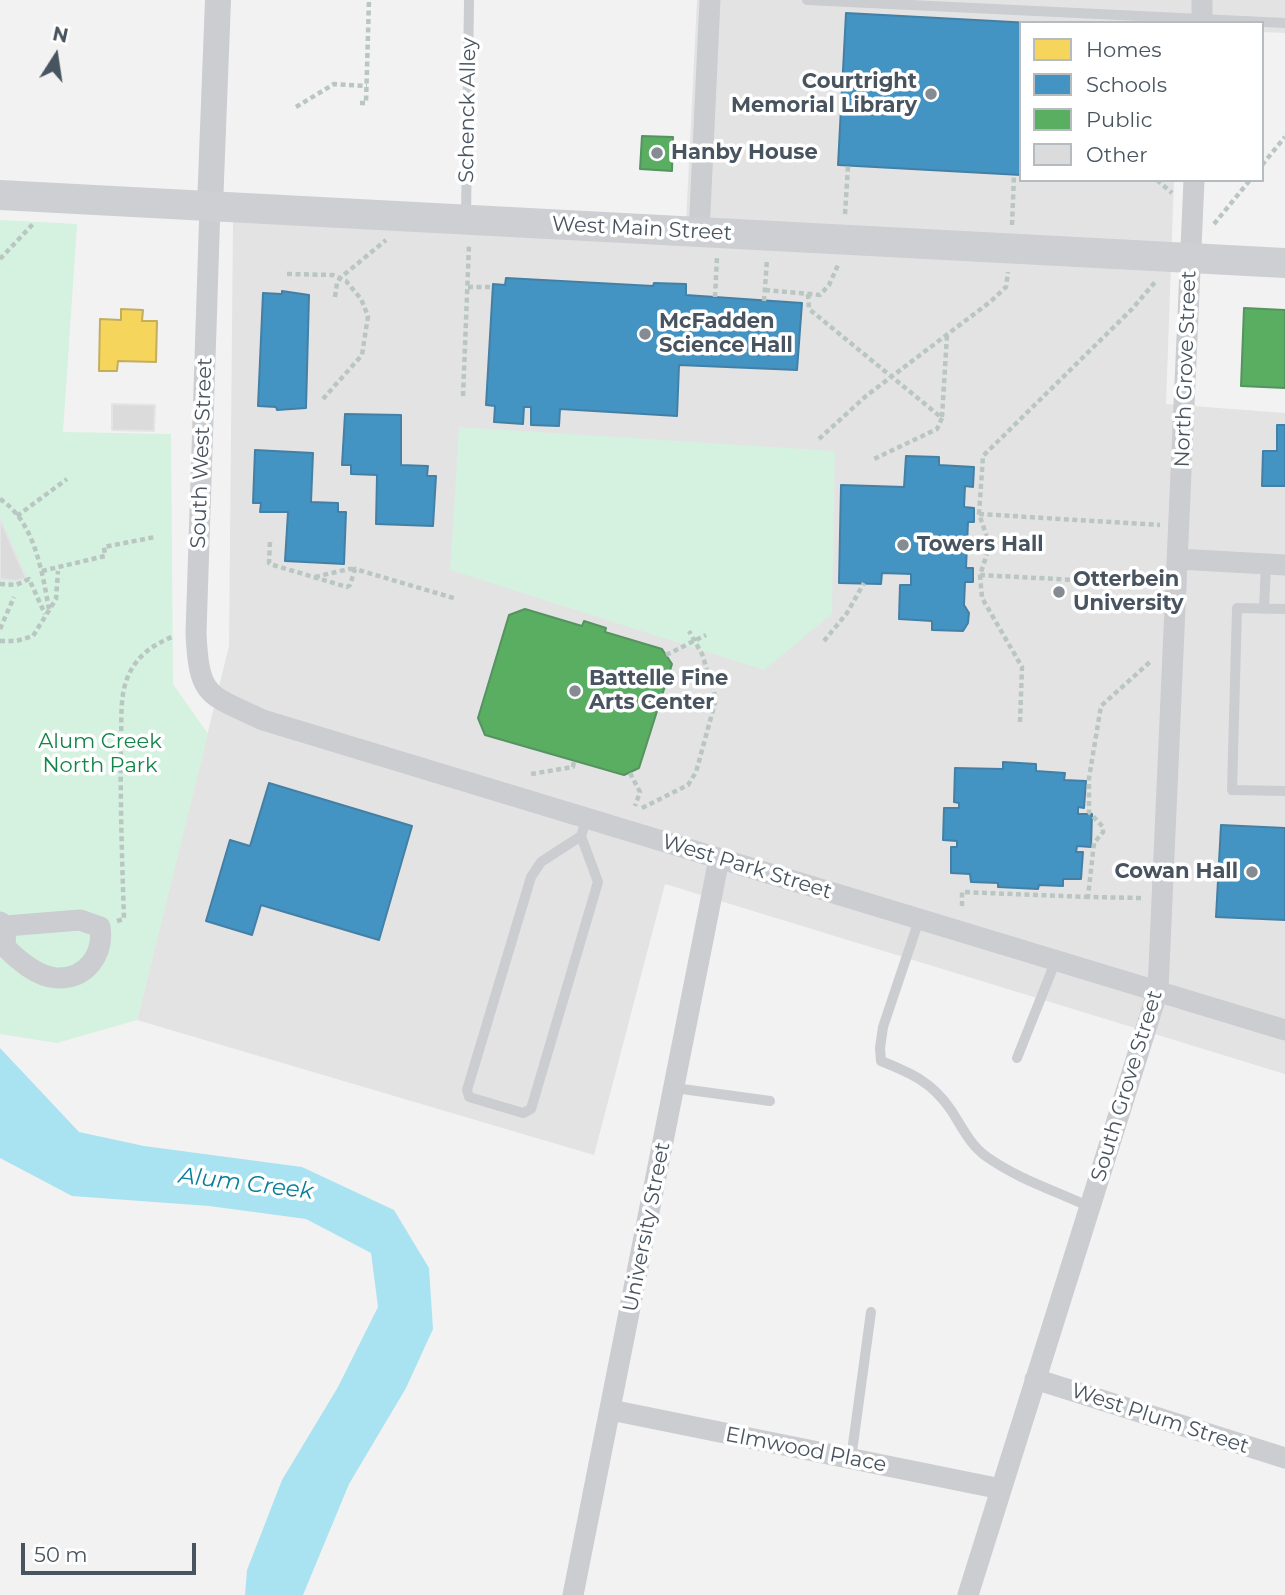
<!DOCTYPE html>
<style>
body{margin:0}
#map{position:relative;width:1285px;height:1595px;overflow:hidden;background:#f2f2f2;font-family:Montserrat,sans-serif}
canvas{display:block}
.legend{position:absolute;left:1019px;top:21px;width:245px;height:161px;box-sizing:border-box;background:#fff;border:2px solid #b6bbbf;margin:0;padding:9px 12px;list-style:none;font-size:21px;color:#48545f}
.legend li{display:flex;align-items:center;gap:14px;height:35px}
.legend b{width:35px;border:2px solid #b6bbbf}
.north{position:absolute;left:21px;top:21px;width:70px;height:70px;-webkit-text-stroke:5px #fff;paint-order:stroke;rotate:12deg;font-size:19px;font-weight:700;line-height:28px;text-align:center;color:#48545f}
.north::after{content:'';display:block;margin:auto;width:24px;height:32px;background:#48545f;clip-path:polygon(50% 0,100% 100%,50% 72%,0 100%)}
.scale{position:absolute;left:21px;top:1543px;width:175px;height:32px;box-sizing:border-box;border:4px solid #48545f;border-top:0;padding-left:9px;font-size:21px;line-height:24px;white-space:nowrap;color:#48545f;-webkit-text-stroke:5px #fff;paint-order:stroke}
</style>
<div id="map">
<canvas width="1285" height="1595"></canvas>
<ul class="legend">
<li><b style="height:19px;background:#f6d55c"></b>Homes</li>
<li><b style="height:19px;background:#4393c3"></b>Schools</li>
<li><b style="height:19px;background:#5aae61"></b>Public</li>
<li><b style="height:19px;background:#dbdbdc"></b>Other</li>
</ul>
<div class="north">N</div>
<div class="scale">50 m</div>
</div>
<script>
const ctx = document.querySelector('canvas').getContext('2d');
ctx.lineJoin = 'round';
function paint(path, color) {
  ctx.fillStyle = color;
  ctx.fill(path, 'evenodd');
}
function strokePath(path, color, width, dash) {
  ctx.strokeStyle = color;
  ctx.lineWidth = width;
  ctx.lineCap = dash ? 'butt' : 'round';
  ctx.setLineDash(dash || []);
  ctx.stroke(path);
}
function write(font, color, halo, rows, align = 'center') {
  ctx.font = font + ' Montserrat,sans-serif';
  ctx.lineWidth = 7;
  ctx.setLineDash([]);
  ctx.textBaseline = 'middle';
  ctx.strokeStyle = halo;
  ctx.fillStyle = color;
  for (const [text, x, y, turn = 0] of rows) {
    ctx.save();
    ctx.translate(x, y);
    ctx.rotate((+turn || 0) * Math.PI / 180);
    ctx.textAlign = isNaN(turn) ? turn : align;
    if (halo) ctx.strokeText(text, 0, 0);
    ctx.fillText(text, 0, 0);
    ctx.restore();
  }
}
const education = new Path2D(`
 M697 0H1285V33L1262 32V23H1021V180H1174L1166 404 1285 413V1074L665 884 594 1155 137 1020 229 646 233 222 685 243Z`);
const green = new Path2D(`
 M0 220 77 224 63 432 171 434 173 684 208 734 137 1020 57 1043 0 1034Z
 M459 427 835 451 832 614 764 670 450 570Z`);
const water = new Path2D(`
 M0 1048 79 1132 144 1146 302 1167 394 1210 429 1268 433 1329 406 1388 349 1484 303 1595H245L247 1570 282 1480 338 1387 378 1307 371 1253 306 1219 209 1206 72 1196 0 1158Z`);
const homes = new Path2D(`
 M121 309 143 310 142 321H157L156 362 118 361 117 371H99L100 319 121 320Z`);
const schools = new Path2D(`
 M846 13 1031 23H1021V175L838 165Z
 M506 278 653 286 654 283 686 284V295L802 303 797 370 679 365 677 416 560 409 559 426 531 425V407H524L523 424 494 422 495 406 486 405 493 284 505 285Z
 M282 291 309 295 306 408 277 410 276 407 258 406 263 293 282 294Z
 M345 414 401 415V465L428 466 427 476H436L433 526 376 524 377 475 351 474V465H342Z
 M1277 425H1285V486H1262L1263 451H1277Z
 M255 450 313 453 311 502 338 503V512H346L344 564 285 561 288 512H260L261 503H253Z
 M906 456 939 457V465L974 467 973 487 965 486 964 507 974 508V522H968L966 568H973V582H965L964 605 969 613 968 623 963 631 932 630V621L899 619 900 585H911V574L882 573 881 584 839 583 841 485 904 487Z
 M1003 762 1036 764V771L1065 773 1064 780 1086 781 1084 808 1078 807V814H1092L1091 847 1077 846 1076 852H1083L1081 879H1063V886L1039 885 1038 889 998 887V883L971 882 970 874 951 873V847H957V841L943 840 944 808H959V803L954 802 955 768 1003 769Z
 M269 783 412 826 379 940 261 905 252 935 206 921 230 840 250 846Z
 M1221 825 1285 828V920L1216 917Z`);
const public = new Path2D(`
 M642 136 673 137 672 171 640 169Z
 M1244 308 1285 310V388L1241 386Z
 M525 609 582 626 584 621 606 628 605 632 662 649 672 664 639 768 624 775 485 735 478 718 509 615Z`);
const building = new Path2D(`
 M112 404 155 405 154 431 112 430Z
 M0 519 26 578 16 581 0 579Z`);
const path = new Path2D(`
 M360 103H366L369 0
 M296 107 334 84 367 86
 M1262 165 1285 137
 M1157 180 1172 193
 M845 214 848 166
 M1214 224 1250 180
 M1012 225 1014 175
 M0 259 33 224
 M287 274 333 275 346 281 361 299 368 316 362 355 323 399
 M468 287H493
 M765 290 820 295 829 285 838 265
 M808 294 809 309 942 418 937 429 874 459
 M335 297 337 283 340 278 386 240
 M715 297 717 257
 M764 301 767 260
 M463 396 469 245
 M942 417 947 335
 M819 439 866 396 990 302 1006 287 1008 272
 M0 499C35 522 42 572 49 609
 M979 514 1160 525
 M17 516 67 479
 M270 542 269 563 273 565 347 587 350 585 355 569 457 599
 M42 571 105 556 104 547 155 537
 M980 575 1154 584
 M315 577 349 569H355
 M0 584 16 585 29 579 45 614
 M0 629 14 597
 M0 641H16L33 636 56 599 58 571
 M824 641 847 613 864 583
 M666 655 706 635
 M1020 722 1022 667 982 598 980 575 987 554 986 534 979 514 983 456 1132 309 1156 281
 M630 773 640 792 635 806
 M531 774 573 767 574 761
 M642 808 688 785 696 772 716 699 702 654 689 631
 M1141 898 1088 897 1094 843 1103 832V827L1089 812V778L1101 706 1151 661
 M962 906V892L1088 897
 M117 921 124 919C122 859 120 800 121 741 122 718 119 693 130 672 140 653 155 644 174 636`);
const service = new Path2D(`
 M807 0 1285 23
 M466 217 469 0
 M1264 609 1266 564
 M1285 609 1237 608 1232 790 1285 791
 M581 836 598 882 531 1109 523 1113 469 1097 467 1090 531 877 541 862 581 836 587 818
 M919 920 883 1027 880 1048 881 1061C911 1073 932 1082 951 1110 962 1127 970 1145 987 1157 1018 1179 1056 1191 1090 1207
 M1017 1058 1056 960
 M675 1088 770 1101
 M851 1459 871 1312`);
const minor = new Path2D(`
 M1202 23V0
 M210 206 196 633C199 698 208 694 263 720L1285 1030
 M699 233 710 0
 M1178 559 1285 565
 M0 922 6 926 80 920 100 927C104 954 87 979 57 978 37 977 18 960 5 947L6 926
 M1035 1379 1285 1458
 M611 1410 1001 1489
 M573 1595 719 859
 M968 1595 1158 990 1194 180`);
const tertiary = new Path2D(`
 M210 206 218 0`);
const secondary = new Path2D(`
 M0 195 1285 263`);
const markers = [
 [931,94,7,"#848b92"],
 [657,153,7,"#848b92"],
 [645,334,7,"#848b92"],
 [903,545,7,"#848b92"],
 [1059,592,7,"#848b92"],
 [575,691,7,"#848b92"],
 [1252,872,7,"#848b92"]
];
const poiNames = [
 ["Courtright",917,82,"right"],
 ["Memorial Library",917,106,"right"],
 ["Hanby House",671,153],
 ["McFadden",659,322],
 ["Science Hall",659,346],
 ["Towers Hall",917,545],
 ["Otterbein",1073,580],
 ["University",1073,604],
 ["Battelle Fine",589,679],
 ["Arts Center",589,703],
 ["Cowan Hall",1238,872,"right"]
];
const streetNames = [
 ["Schenck Alley",468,110,-89],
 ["West Main Street",642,229,3],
 ["North Grove Street",1186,369,-88],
 ["South West Street",202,453,-88],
 ["West Park Street",747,867,17],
 ["South Grove Street",1127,1086,-73],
 ["University Street",647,1227,-79],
 ["West Plum Street",1160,1419,18],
 ["Elmwood Place",806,1450,11]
];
const parkNames = [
 ["Alum Creek",100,742],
 ["North Park",100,766]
];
const waterNames = [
 ["Alum Creek",246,1184,7]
];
paint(education, '#e4e3e4');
paint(green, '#d5f1e0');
paint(water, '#a9e3f1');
paint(homes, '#f6d55c');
strokePath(homes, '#c2ae5d', 2);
paint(schools, '#4393c3');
strokePath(schools, '#4480a5', 2);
paint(public, '#5aae61');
strokePath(public, '#559360', 2);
paint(building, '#dbdbdc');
strokePath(building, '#e3e4e5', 2);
strokePath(path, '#b9c6c2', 4.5, [5, 3.5]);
strokePath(service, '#cbcdd0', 10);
strokePath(minor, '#cbcdd0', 21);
strokePath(tertiary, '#cbcdd0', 26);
strokePath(secondary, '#cdcfd2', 30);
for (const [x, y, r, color] of markers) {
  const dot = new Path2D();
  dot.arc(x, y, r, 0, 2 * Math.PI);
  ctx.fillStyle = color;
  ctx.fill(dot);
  strokePath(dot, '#fff', 2.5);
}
write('bold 21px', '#48545f', '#fff', poiNames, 'left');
write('21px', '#48545f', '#fff', streetNames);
write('21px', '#14854a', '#fff', parkNames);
write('italic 23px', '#087f9b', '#fff', waterNames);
</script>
